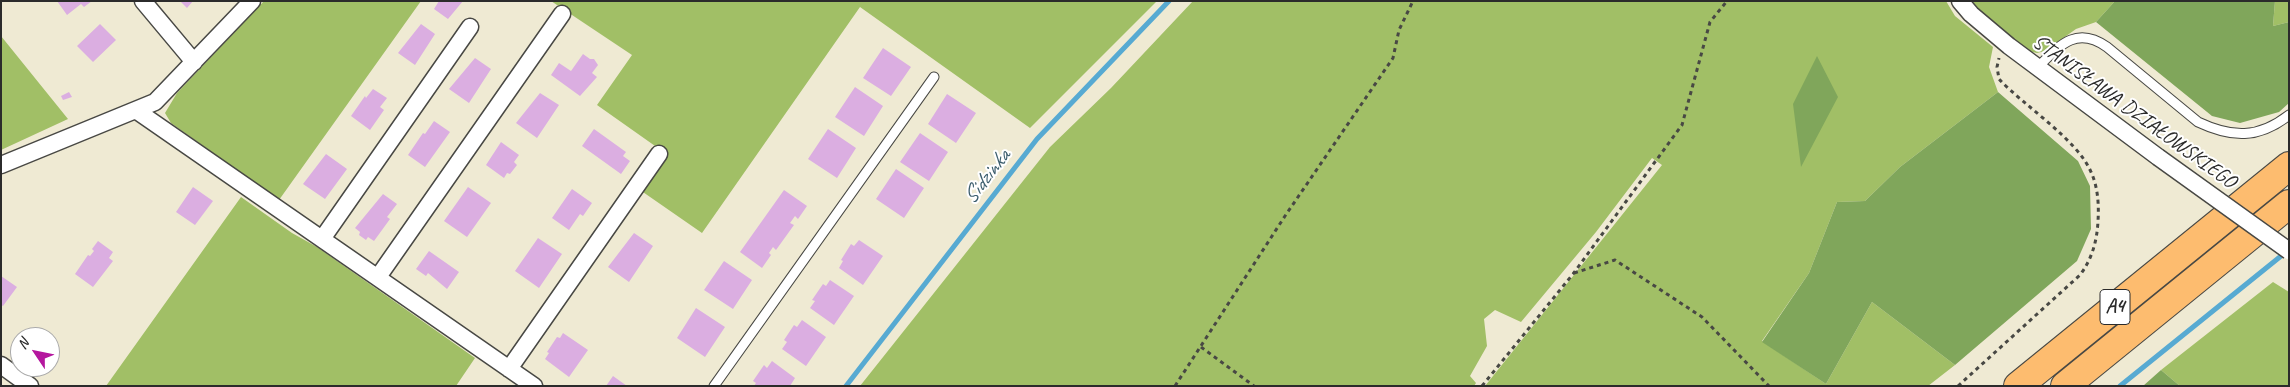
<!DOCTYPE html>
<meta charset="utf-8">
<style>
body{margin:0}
#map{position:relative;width:2290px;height:387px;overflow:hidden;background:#efead3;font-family:Caveat,sans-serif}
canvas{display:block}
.frame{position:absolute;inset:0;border:2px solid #2b2b2b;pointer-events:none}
.north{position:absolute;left:10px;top:327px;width:50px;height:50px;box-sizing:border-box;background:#fff;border:1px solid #aaa;border-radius:50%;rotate:304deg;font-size:14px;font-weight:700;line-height:20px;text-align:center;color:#2b2b2b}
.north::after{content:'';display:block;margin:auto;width:18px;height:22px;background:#b5179e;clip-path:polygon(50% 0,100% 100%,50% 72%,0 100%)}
</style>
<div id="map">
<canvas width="2290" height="387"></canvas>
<div class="frame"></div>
<div class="north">N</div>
</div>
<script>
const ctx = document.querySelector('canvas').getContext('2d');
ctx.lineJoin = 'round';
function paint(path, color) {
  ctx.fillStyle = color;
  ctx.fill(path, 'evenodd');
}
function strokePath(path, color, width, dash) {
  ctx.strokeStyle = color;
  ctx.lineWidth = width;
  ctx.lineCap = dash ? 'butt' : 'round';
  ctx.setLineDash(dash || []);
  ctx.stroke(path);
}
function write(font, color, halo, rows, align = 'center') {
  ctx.font = font + ' Caveat,sans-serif';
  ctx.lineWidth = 4;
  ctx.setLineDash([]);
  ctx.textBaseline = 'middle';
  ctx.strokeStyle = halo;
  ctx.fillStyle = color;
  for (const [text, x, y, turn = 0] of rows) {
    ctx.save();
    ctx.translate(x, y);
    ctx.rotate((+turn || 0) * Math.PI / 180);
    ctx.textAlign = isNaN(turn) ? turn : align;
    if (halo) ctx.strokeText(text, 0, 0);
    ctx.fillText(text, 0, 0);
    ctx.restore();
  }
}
const green = new Path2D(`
 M264 1H421L279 200 171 123 165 113 177 93Z
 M551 1H1157L1030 128 860 7 702 233 640 190 665 153 597 105 632 55Z
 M1193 1H1946L1955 16 1993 47 1989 67 1998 92 1900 167 1865 201 1837 202 1809 273 1762 341 1826 384 1872 302 1955 365 1928 386H1485L1662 165 1652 158 1596 232 1521 322 1495 310 1484 319 1487 346 1470 376 1476 383 1474 386H860L1050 147 1111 88Z
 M1972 1H2115L2096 22 2076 29 2045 51 2037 53 2024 50 1982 13Z
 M2275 1H2289V22L2273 26Z
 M1 36 68 119 1 150Z
 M241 197 292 233 317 247 475 358 456 386H106Z
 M2273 282 2289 292V386H2180L2161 370Z`);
const forest = new Path2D(`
 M2115 1H2275L2273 26 2289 22V103L2279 112 2240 123 2212 116 2096 22Z
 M1817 56 1838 97 1801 167 1793 104Z
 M1998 92 2078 161 2090 186 2091 229 2077 261 1955 365 1872 302 1826 384 1762 342 1809 273 1837 202 1865 201 1900 167Z
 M2161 370 2180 386H2143Z`);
const stream = new Path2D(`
 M846 386 1037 139 1169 1
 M2120 386 2286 252`);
const building = new Path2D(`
 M57 1H92L84 7 81 4 67 15Z
 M180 1H193L187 8Z
 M439 1H463L448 19 434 9Z
 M100 24 116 40 93 62 77 46Z
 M421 24 435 34 415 65 398 53Z
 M883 48 911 67 891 96 863 78Z
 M583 54 590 59H594L598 65 592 73 597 77 580 96 551 75 559 63 571 71Z
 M475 58 491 69 469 103 449 89Z
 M855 87 883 106 864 136 835 117Z
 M373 89 387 98 380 107 384 110 370 130 351 116 365 96 366 98Z
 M69 92 72 97 63 100 61 96Z
 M540 93 559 105 537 138 516 123Z
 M947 94 976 113 956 143 928 124Z
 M434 121 450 132 425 167 408 155 423 133 425 134Z
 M594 129 626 152 623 156 630 161 621 174 582 146Z
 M828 129 856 148 837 178 808 159Z
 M920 133 948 152 929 181 900 162Z
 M501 142 519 155 514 162 517 165 510 174 507 173 504 178 486 165Z
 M326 154 347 169 325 199 303 184Z
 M896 169 924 188 904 218 876 199Z
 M193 187 213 201 195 225 176 212Z
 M468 187 491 203 467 237 444 221Z
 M572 189 592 203 583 216 580 214 569 230 552 218Z
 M784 190 807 206 798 219 795 216 790 223 794 225 776 250 773 247 769 253 771 255 762 268 740 252Z
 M383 194 397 204 387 217 390 219 374 241 368 237 366 240 359 235 360 232 355 228Z
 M634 233 653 246 629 282 608 267Z
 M538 238 562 254 539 288 515 271Z
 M859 240 883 256 863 285 839 268 843 261 841 260 851 244 854 246Z
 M98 241 113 252 109 258 113 261 93 287 75 274 88 255 90 256 94 251 92 249Z
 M429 251 459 272 447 289 428 273 426 276 416 269Z
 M724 261 752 280 733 309 704 290Z
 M1 276 17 287 3 306 1 305Z
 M830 280 854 296 834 325 810 308 815 301 812 300 823 284 826 286Z
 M696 308 725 327 705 357 677 338Z
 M802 320 826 337 806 366 782 349 787 342 784 340 794 325 797 327Z
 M563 333 588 350 569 377 545 359 549 353 547 352 557 337 560 338Z
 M772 361 795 378 790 386H754L756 383 753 381 764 365 767 368Z
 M613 376 627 386H606Z`);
const path = new Path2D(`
 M1574 273 1615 260 1702 317 1769 386
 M1201 347 1254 386
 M1175 386 1285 216 1393 58 1399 30 1413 1
 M1482 386 1573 274 1682 125 1710 22 1727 1
 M1958 386 2080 275C2092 259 2097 241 2098 221 2099 205 2098 187 2091 172 2077 139 2024 106 1999 79L1997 67 1999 58`);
const lane = new Path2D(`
 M2037 68C2059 46 2076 25 2107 47L2198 122C2232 138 2258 139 2289 115
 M714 386 934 77`);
const street = new Path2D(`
 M143 1 194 62
 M1960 1 1971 14 2009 46 2158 157
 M137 111 534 386
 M1 165 155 102 252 1
 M322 239 470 27
 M378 277 562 14
 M1 365 30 386
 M509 369 659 154`);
const highway = new Path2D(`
 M2018 386 2289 166
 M2065 386 2289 204`);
const streetBridge = new Path2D(`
 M2158 157 2289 251`);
const shields = [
 [2115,307,30]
];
const shieldNames = [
 ["A4",2115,307]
];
const streetNames = [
 ["STANISŁAWA DZIAŁOWSKIEGO",2134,112,36]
];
const waterNames = [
 ["Sidzinka",987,177,-52]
];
paint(green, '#a1bf66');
paint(forest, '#80a65b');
strokePath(stream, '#57aad2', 5);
paint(building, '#dbaee1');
strokePath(lane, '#484844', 11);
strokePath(street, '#484844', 19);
strokePath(highway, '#484844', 30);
strokePath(path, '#484844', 3, [4, 4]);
strokePath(lane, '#fff', 9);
strokePath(street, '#fff', 16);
strokePath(highway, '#fdbc6f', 28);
strokePath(streetBridge, '#484844', 19, []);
strokePath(streetBridge, '#fff', 16);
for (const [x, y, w] of shields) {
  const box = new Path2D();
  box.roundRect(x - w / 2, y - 17.5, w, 35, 4);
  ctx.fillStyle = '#fff';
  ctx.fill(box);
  strokePath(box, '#2b2b2b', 1);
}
write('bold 20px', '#2b2b2b', null, shieldNames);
write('21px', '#2b2b2b', '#fff', streetNames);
write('italic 22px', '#3d5e6e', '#fff', waterNames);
</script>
